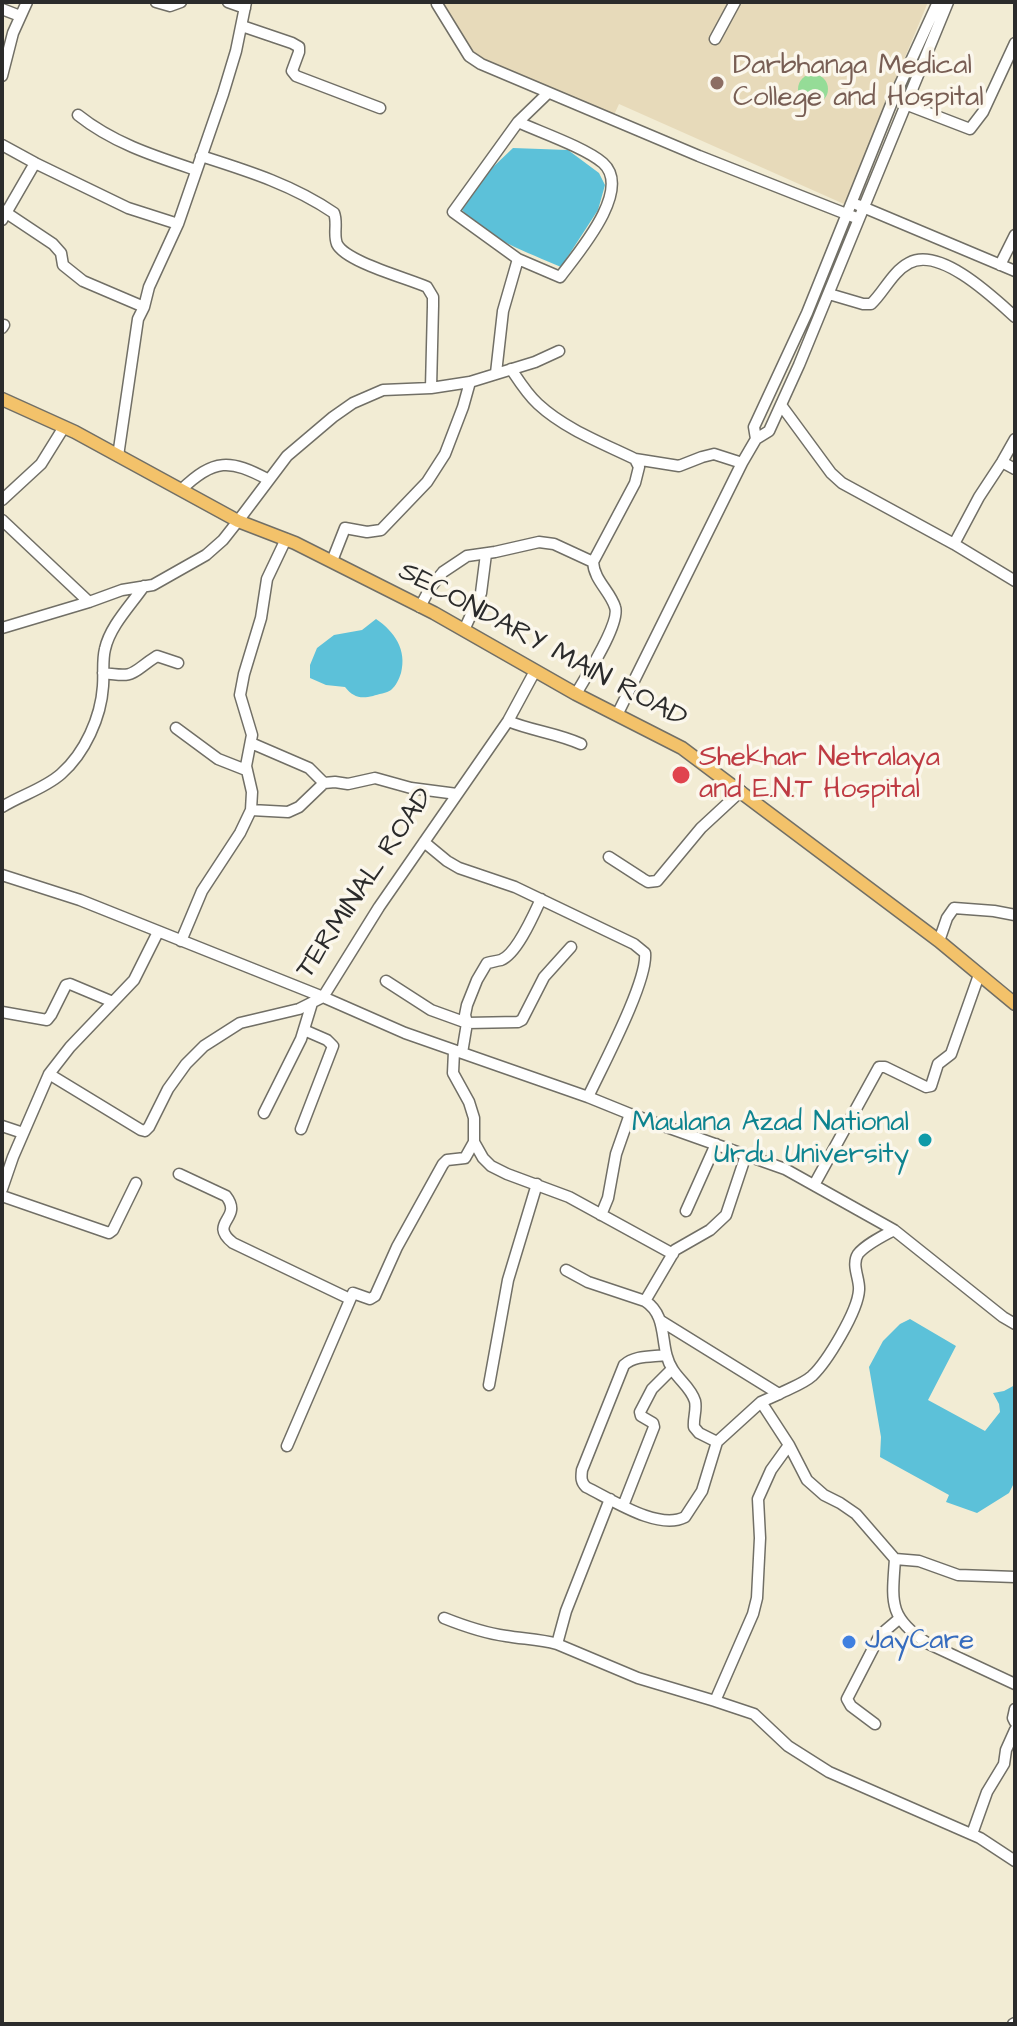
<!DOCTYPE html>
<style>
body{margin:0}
#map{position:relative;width:1017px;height:2026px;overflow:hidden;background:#f2ecd4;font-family:"Architects Daughter",sans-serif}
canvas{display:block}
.frame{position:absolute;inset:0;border:4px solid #2b2b2b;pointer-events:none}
</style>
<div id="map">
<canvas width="1017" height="2026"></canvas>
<div class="frame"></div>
</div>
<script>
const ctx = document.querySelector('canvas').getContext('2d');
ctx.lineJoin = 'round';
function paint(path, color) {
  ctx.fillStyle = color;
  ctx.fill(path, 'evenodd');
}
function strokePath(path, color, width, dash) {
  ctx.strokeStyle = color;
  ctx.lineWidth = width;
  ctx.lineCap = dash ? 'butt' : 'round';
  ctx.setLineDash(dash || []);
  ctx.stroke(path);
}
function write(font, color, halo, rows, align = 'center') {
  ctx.font = font + ' "Architects Daughter",sans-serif';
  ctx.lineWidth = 7;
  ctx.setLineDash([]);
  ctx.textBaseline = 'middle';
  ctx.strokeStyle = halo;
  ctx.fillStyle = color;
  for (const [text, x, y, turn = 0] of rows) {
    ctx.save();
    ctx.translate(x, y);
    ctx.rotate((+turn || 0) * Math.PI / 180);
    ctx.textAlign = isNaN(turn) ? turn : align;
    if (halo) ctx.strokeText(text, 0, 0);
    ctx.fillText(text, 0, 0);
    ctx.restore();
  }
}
const built = new Path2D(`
 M443 2H928L844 204 619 104 614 115 488 62 473 53Z`);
const green = new Path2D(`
 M798 89a15 15 0 1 1 30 0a15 15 0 1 1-30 0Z`);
const water = new Path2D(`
 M513 148 568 150 599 173 605 185 598 210 561 267C527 252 487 239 462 210L492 168Z
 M376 619C395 632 407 650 401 673 399 679 396 686 391 690 387 693 378 694 373 696 360 699 353 697 345 687L326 685 310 678V665L317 648 334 635 362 630Z
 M910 1319 956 1346 928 1400 985 1431 1000 1412 999 1404 993 1393 1004 1391 1015 1385V1481L1009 1493 977 1513 946 1502 949 1495 880 1457 881 1437 869 1367 883 1341 900 1324Z`);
const minor = new Path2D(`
 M156 2 170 6 181 2
 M228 2 245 8
 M438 2 437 4 469 56 481 64 699 156 859 219
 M2 9 20 16
 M242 26 292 43 299 47V52L292 71 296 76 380 108
 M715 39 735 2
 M2 76 13 33 27 2
 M905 104 970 129 983 112 1015 43
 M78 115C113 143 154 156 196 170
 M518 122 548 93
 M2 145 35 163 128 208 178 224
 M201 156C248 171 293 185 334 213 338 223 333 234 337 244 346 262 407 278 427 287L433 297V306L431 388
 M858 205 1015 271
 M2 210 53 244 61 253 63 265 83 281 144 307
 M2 220 35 163
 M1000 265 1015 235
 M829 294 863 304H871C884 292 892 272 909 263 940 246 994 298 1015 317
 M2 328 4 325
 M511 369C519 381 527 394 538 404 565 429 602 443 635 459L639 467 635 483 593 562C594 580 610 591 615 607 621 623 585 678 576 694
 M496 373 503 311 518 259 453 212 518 122C540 132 586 148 603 163 633 190 578 253 560 277L518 259
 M781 405 831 473 842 483 954 544 1015 581
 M756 439 754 427 807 313 892 102 938 2
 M118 456 138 319 144 307 149 287 178 224 223 94 236 51 246 2
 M635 459 679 466 702 457 714 454 742 463
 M1002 462 1015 469
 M181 490C214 458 230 459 269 480
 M2 500 41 464 64 427
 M2 520 89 602
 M954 544 979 497 1002 462 1015 439
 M332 561 345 528 367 532 381 530 427 482 445 454 463 407 470 382
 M420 607 430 588 443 572 467 556 495 552 539 542 554 544 593 562
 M2 628 89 602 122 590 153 585 206 555 223 540 238 521 287 456 333 417 353 403 383 390 431 388 470 382 535 362 559 351
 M464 630 481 593 486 554
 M103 673C138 678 130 673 157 656L178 663
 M617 715 742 463 756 439 769 431 799 365 948 2
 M508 721C532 731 557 733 581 744
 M176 728 218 759 246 770
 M251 743 309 768 324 783
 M2 807C21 795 44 789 61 774 85 753 101 717 103 686 104 673 102 661 105 649 110 626 131 605 144 586
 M251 810 288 812 299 807 324 783 335 782 348 784 375 778 411 788 457 794
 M424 842 447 861 459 868 515 887 634 944 645 953C648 981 602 1067 588 1097
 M609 857 643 879 648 882 657 881 701 828 741 791
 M2 875 80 900 323 997 405 1033 588 1097 630 1114 785 1169 894 1230 1003 1317 1015 1324
 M181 941 202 891 240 833 251 810 252 792 246 766 252 735 240 695 244 674 261 618 267 579 286 539
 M939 941 947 918 954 908 994 911 1015 915
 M386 981 431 1010 467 1023 518 1022 522 1020 544 977 571 947
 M2 1012 47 1020 51 1015 66 985 70 984 113 1002
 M462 1053 467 1023 465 1015 467 1005 477 980 487 963C492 962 496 961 501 960 517 954 534 914 541 899
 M49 1074 141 1130 145 1131 149 1127 168 1089 186 1064 204 1046 240 1023 299 1009 323 997 379 907 508 721 535 671
 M264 1113 301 1039 312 1003
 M2 1126 23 1133
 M301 1129 333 1046 327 1040 304 1030
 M474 1142 483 1158 491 1166 507 1174 569 1197 673 1254
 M179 1174 226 1196C244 1219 207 1222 233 1243L350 1299
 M814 1185 879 1067H885L926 1087 931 1086 938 1064 951 1054 979 975
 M2 1189 13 1157 49 1074 70 1047 134 980 158 932
 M2 1196 109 1233 113 1230 136 1183
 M686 1211 716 1144
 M601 1215 608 1198 616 1154 630 1114
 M566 1270 588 1282 645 1301
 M661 1321 779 1394 761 1402 717 1442
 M666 1355C652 1357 635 1355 624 1365L582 1470C581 1478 581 1482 586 1487 611 1499 658 1531 685 1517L702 1491 717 1442 699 1433 694 1427C693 1418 697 1410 695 1401 691 1388 680 1381 673 1370 658 1348 670 1317 645 1301L675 1250 710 1230 726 1215 746 1155
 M489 1385 508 1280 537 1184
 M779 1394C790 1388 803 1384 812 1376 827 1362 858 1311 859 1290 860 1279 851 1265 858 1254 866 1244 883 1236 894 1230
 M761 1402 789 1445 807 1480 824 1495 840 1503 856 1514 895 1559C892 1602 888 1617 927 1643L1015 1684
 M287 1446 353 1293 370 1299 375 1296 397 1247 443 1164 447 1160 465 1158 474 1142V1118L469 1102 453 1073 454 1051
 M623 1506 654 1427 653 1423 641 1416 640 1412 652 1389 672 1369
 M895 1559 919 1561 958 1575 1015 1577
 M444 1618C464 1626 484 1633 506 1636 523 1639 540 1639 557 1644L566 1611 610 1499
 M557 1644 638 1678 715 1701 753 1614 757 1598 760 1538 758 1499 771 1470 789 1445
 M715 1701 754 1714 788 1746 829 1772 980 1838 1015 1861
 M1015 1709 1013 1718 1015 1722
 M875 1724 851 1706 847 1699 880 1635 900 1618
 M972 1834 987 1792 1004 1764 1006 1750 1015 1730
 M1013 2024 1015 2023`);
const major = new Path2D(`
 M2 399 75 432 238 521 295 543 434 613 576 694 682 748 939 941 1015 1004`);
const markers = [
 [717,83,8,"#8d6e63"],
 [681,775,10,"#e0444e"],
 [925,1140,8,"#0f9aa8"],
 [849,1642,8,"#3f7fe0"]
];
const educationNames = [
 ["Darbhanga Medical",733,67],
 ["College and Hospital",733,99]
];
const streetNames = [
 ["SECONDARY MAIN ROAD",542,646,28],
 ["TERMINAL ROAD",366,884,-56]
];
const healthNames = [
 ["Shekhar Netralaya",699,759],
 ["and E.N.T Hospital",699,791]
];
const cultureNames = [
 ["Maulana Azad National",909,1124],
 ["Urdu University",909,1156]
];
const shopNames = [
 ["JayCare",865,1642]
];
paint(built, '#e7daba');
paint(green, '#95dc97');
paint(water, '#5cc1d9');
strokePath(minor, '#716f66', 13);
strokePath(major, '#716f66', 15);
strokePath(minor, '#fff', 10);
strokePath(major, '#f3c26a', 12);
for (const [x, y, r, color] of markers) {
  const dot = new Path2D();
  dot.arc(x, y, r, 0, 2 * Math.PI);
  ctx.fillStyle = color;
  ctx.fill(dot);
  strokePath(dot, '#fbf7ec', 3);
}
write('28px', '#785e54', '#fbf7ec', educationNames, 'left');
write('28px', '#2b2b2b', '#fbf7ec', streetNames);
write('28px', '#be3a42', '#fbf7ec', healthNames, 'left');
write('28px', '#0d838f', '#fbf7ec', cultureNames, 'right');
write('28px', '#366cbe', '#fbf7ec', shopNames, 'left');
</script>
